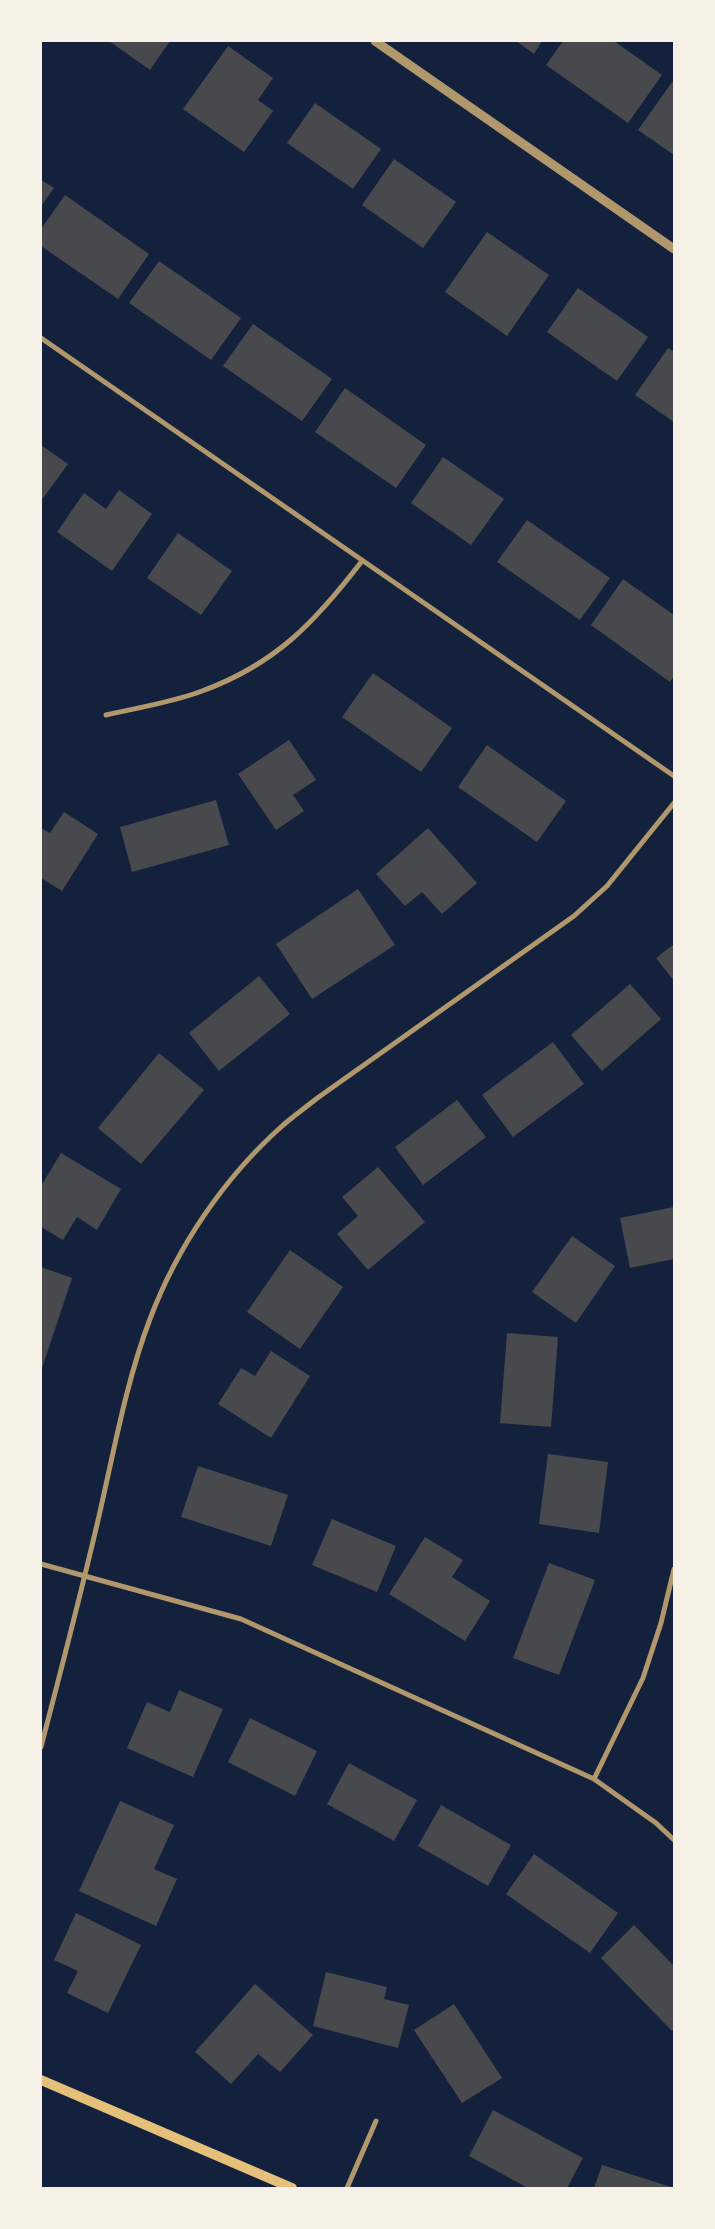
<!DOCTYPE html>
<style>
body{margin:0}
#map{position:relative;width:715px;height:2229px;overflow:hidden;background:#14213d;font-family:Inter,sans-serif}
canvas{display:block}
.frame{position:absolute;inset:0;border:42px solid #f6f1e7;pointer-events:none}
</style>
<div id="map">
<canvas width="715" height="2229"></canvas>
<div class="frame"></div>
</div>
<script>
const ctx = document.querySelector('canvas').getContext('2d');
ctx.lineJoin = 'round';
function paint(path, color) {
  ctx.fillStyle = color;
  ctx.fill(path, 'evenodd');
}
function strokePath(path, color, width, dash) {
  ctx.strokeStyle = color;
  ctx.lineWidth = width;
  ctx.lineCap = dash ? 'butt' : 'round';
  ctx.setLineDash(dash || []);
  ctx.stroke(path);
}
const building = new Path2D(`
 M109 41H170L150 70Z
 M516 41H542L534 54Z
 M563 41H614L662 75 628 123 546 65Z
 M228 46 273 78 258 100 273 111 244 152 183 109Z
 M672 82 674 83V155L638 130Z
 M315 103 381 149 353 189 287 143Z
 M394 159 456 202 423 248 362 205Z
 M41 180 54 188 41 206Z
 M65 195 149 254 118 299 41 246V229Z
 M487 232 549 275 507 336 445 292Z
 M159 261 241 318 211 360 129 303Z
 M578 288 648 337 617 381 547 332Z
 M253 324 332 379 302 421 223 366Z
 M668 348 674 352V422L635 395Z
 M345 388 426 445 396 488 315 432Z
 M41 445 68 464 41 501Z
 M443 457 504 499 471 545 411 503Z
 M119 490 152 514 112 571 57 532 84 493 106 509Z
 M527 520 610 578 580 620 497 562Z
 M178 533 232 571 201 615 147 578Z
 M623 579 674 615V676L670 682 591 625Z
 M373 673 452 728 421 772 342 717Z
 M289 740 316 780 293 795 304 811 276 830 238 774Z
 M487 745 566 801 537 842 458 787Z
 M216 800 229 845 132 872 120 827Z
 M64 812 98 834 62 891 41 878V828L50 833Z
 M428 828 477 883 442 914 422 892 405 906 376 874Z
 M358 889 395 945 312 999 276 944Z
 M674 944V981L656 958Z
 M259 976 290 1014 219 1071 189 1033Z
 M630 984 661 1019 602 1071 571 1035Z
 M553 1042 584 1084 513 1137 482 1095Z
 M159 1053 204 1090 141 1164 98 1128Z
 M457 1100 486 1137 423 1185 395 1147Z
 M61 1153 121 1189 97 1230 77 1217 63 1240 41 1227V1186Z
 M378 1167 425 1222 368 1270 337 1234 358 1216 342 1197Z
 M674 1207V1259L630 1268 620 1218Z
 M572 1236 615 1266 576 1323 532 1292Z
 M290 1250 343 1287 300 1349 247 1312Z
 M41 1267 72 1278 42 1368 41 1367Z
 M507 1333 558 1337 551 1427 500 1423Z
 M271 1351 310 1376 271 1438 218 1404 241 1368 255 1376Z
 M548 1454 608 1462 599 1533 539 1524Z
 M198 1466 288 1495 271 1546 181 1517Z
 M332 1519 396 1546 377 1592 312 1565Z
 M425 1537 463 1560 452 1577 490 1601 465 1641 389 1594Z
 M549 1563 595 1580 559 1675 513 1658Z
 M179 1690 223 1709 193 1777 127 1748 147 1702 170 1712Z
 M250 1718 317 1751 295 1796 228 1762Z
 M349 1763 417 1800 394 1841 327 1804Z
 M120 1801 174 1825 154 1869 177 1879 156 1926 79 1891Z
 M441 1805 511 1845 488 1886 418 1846Z
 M534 1854 618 1913 590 1953 506 1894Z
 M76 1913 141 1945 108 2013 67 1993 78 1971 54 1960Z
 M634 1925 674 1966V2029L672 2031 601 1958Z
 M326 1972 387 1987 384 1999 409 2005 398 2048 313 2026Z
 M255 1984 313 2035 280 2072 258 2054 231 2084 195 2052Z
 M454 2004 502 2078 462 2103 414 2030Z
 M493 2110 583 2158 567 2188H528L469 2156Z
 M602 2165 671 2187V2188H594Z`);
const minor = new Path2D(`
 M41 338 674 776
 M106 715C136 708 174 702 202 691 276 664 315 622 362 561
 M41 1564 241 1619 594 1779 656 1823 674 1840
 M41 1747C61 1670 81 1594 99 1516 114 1451 126 1382 150 1319 177 1247 224 1178 281 1127 292 1117 305 1108 316 1099L574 916 607 886 674 803
 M594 1779 643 1678 661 1623 674 1569
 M347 2188 376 2121`);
const tertiary = new Path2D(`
 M375 41 674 249`);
const secondary = new Path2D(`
 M41 2080 292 2188`);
paint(building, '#48494c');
strokePath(minor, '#b1986c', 5);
strokePath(tertiary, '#b1986c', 9);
strokePath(secondary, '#e5c07b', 10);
</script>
